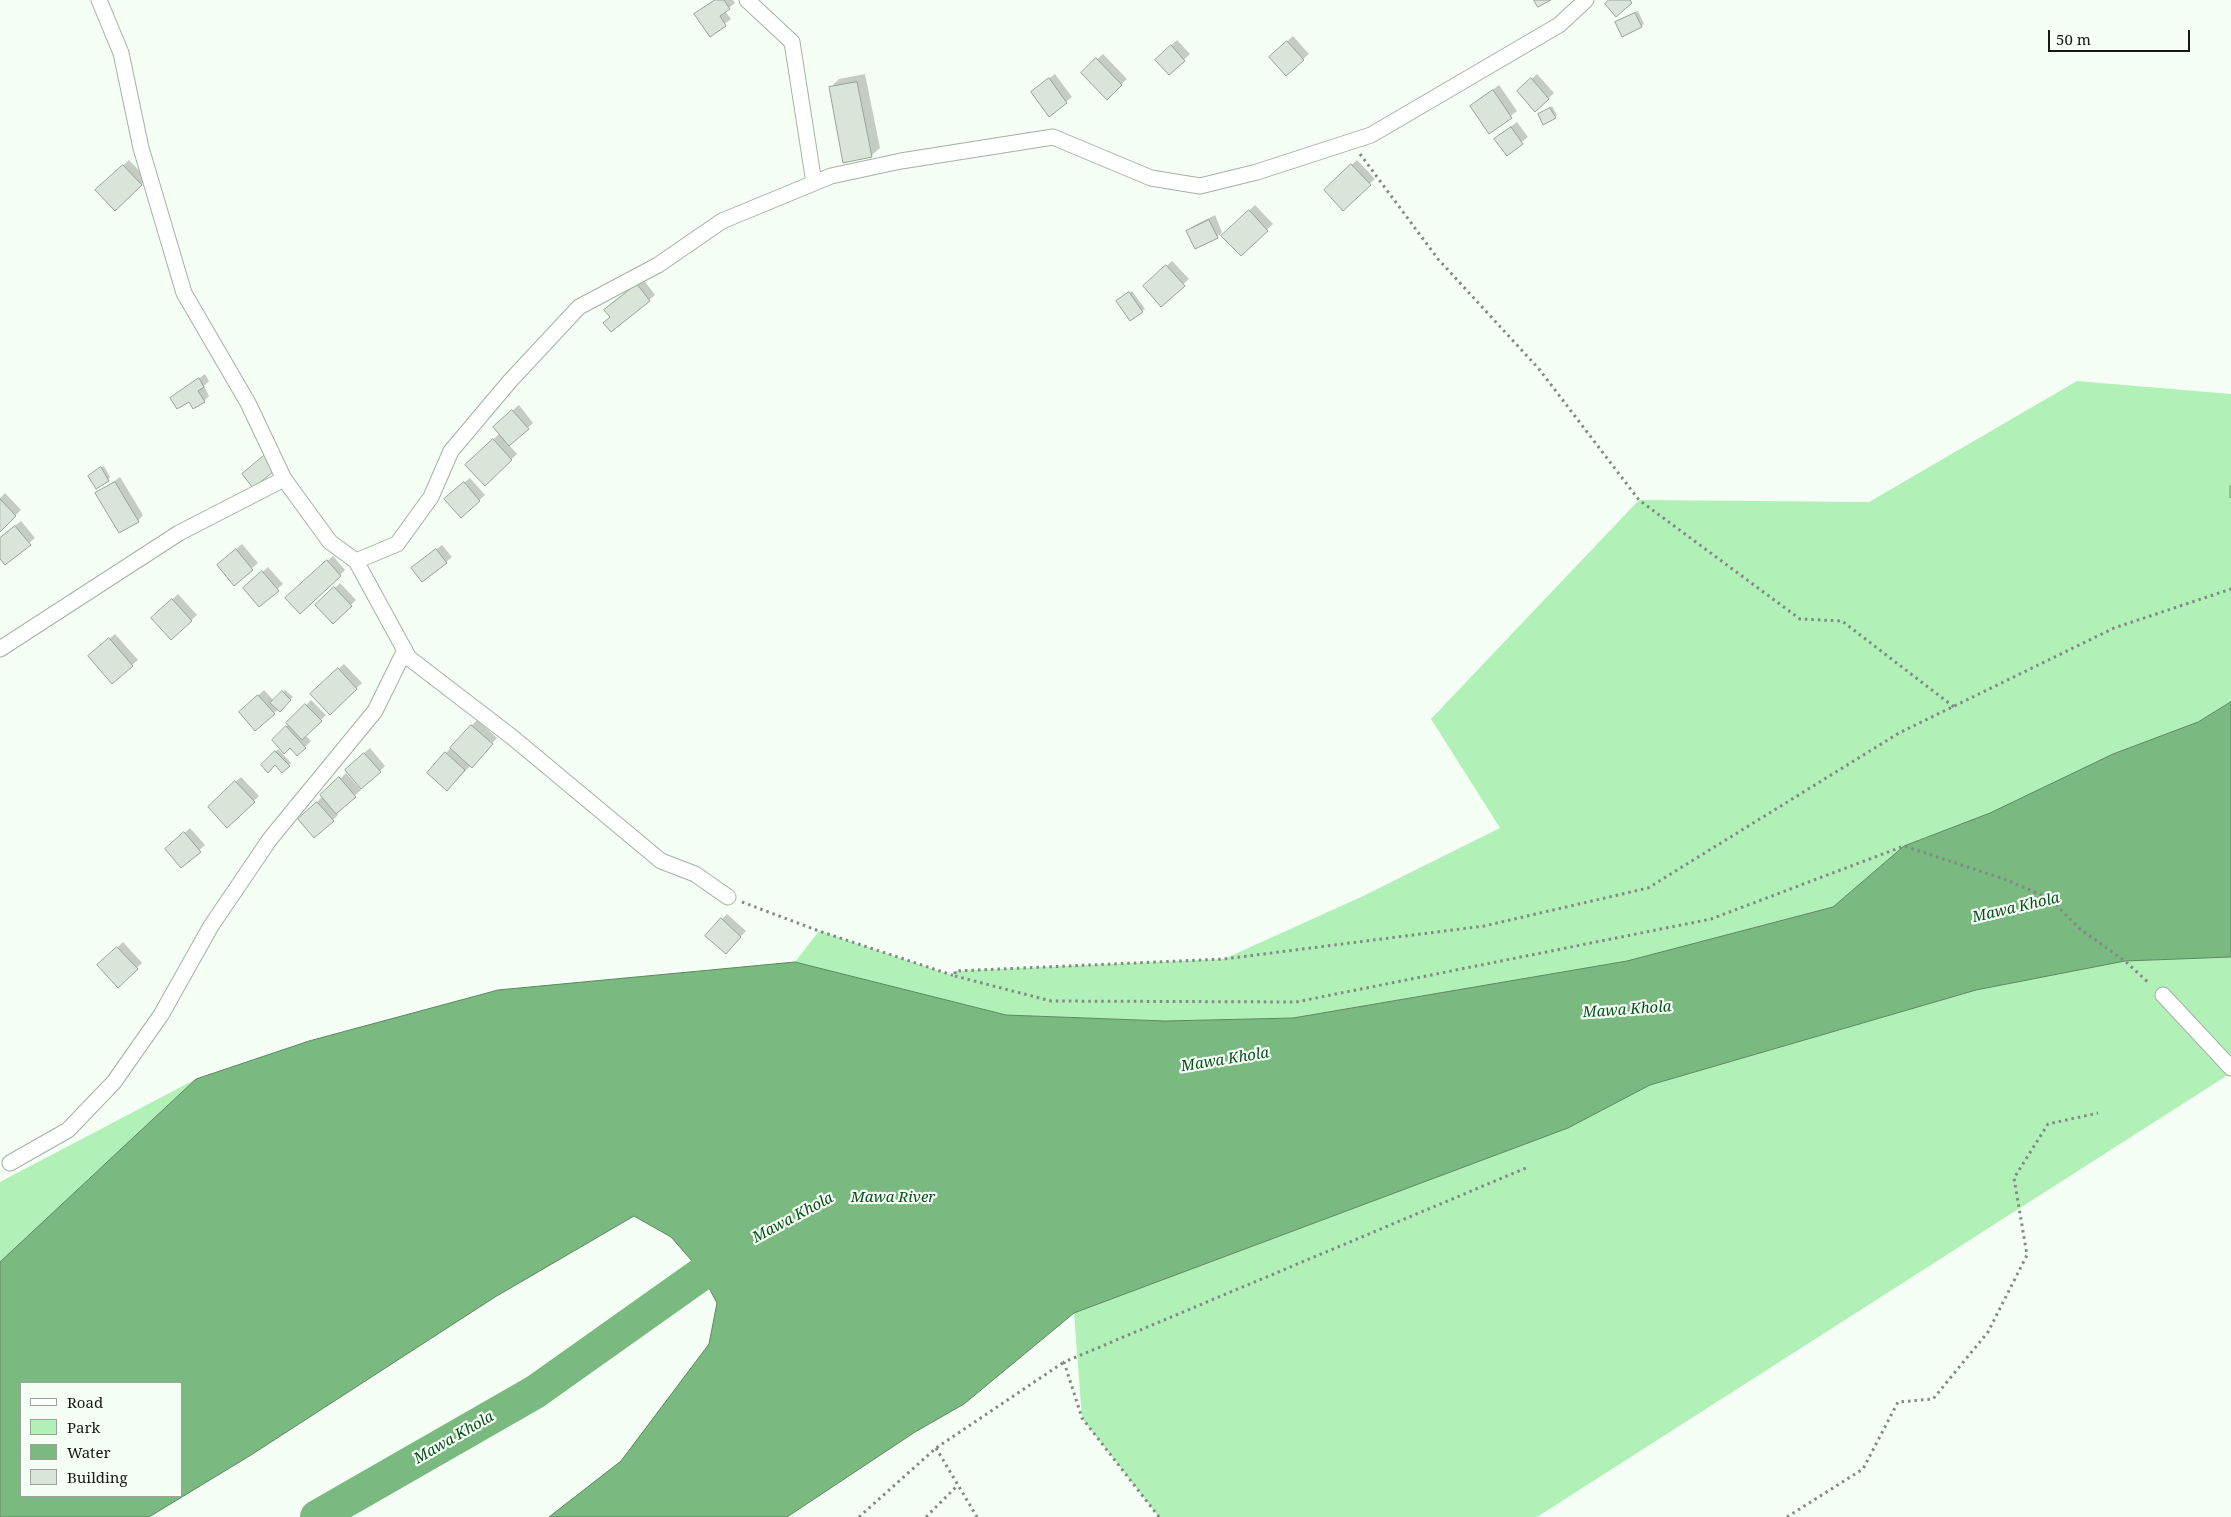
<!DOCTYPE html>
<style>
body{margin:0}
#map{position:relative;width:2231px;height:1517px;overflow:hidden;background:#f5fff5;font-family:"Noto Serif",serif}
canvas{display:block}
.legend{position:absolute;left:20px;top:1382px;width:162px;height:115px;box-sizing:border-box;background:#f5fff5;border:1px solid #9ba39b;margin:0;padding:6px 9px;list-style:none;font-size:15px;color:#151915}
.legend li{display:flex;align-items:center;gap:10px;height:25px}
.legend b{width:25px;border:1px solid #9ba39b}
.scale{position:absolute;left:2048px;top:30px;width:142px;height:22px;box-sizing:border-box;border:2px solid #151915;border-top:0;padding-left:6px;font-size:15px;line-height:18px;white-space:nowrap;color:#151915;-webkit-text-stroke:4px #f5fff5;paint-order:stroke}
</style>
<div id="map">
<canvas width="2231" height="1517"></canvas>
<ul class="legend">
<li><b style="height:6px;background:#fff"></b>Road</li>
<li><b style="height:14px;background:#b1f1b7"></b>Park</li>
<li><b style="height:14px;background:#7ab980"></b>Water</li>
<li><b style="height:14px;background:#d9e5d9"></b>Building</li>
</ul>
<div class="scale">50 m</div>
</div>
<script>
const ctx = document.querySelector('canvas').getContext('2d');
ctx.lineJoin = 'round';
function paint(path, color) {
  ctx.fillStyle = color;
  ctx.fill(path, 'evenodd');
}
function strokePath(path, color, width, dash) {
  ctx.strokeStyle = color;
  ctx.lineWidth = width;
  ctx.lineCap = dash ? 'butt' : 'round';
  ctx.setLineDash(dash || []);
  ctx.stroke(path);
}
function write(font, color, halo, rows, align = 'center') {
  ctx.font = font + ' "Noto Serif",serif';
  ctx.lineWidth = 4.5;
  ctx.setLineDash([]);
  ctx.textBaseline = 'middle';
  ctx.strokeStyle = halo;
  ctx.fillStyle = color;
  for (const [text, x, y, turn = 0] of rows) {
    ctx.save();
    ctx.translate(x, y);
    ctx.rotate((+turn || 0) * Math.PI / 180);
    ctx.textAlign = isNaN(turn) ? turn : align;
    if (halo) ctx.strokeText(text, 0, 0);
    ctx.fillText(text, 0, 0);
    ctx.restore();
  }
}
const green = new Path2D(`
 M2077 381 2231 394V702L2198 722 2113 754 1990 813 1904 846 1833 907 1627 961 1293 1018 1165 1021 1006 1015 795 962 819 931 954 976 955 971 1224 959 1361 897 1500 828 1431 719 1639 500 1869 502Z
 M2231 957V1073L1537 1517H1159L1082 1418 1074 1313 1568 1128 1650 1085 1976 990 2125 961Z
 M196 1079 0 1262V1182Z`);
const water = new Path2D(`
 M2231 702V957L2125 961 1976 990 1650 1085 1568 1128 1074 1313 964 1404 915 1432 787 1517H549L621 1461 709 1344 717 1303 699 1269 671 1237 634 1216 495 1297 251 1455 149 1517H0V1262L196 1079 309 1041 498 990 795 962 1006 1015 1165 1021 1293 1018 1627 961 1833 907 1904 846 1990 813 2113 754 2198 722ZM21 1383H181V1496H21Z`);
const shadow = new Path2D(`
 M714 0H733L735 3 725 11 731 19 710 35 696 14Z
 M1638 11 1644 24 1641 26 1619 20Z
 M1293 36 1309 54 1303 59 1276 52Z
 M1177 40 1190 54 1169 74 1162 54Z
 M1103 54 1127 79 1107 98 1083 73Z
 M865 74 880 148 871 156 830 88 839 79Z
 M1055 74 1072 97 1050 115 1038 87Z
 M1537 74 1554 93 1536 110 1524 86Z
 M1499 85 1517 111 1490 132 1471 106Z
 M1552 106 1557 115 1555 117 1539 114Z
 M1517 122 1528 137 1507 154 1501 134Z
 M129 160 147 179 115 209 97 190Z
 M1357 160 1375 179 1343 209 1325 190Z
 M1255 205 1273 224 1241 255 1223 236Z
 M1215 215 1222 232 1217 237 1188 231 1193 226Z
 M1172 261 1189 279 1161 305 1150 281Z
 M643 279 655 295 649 300 611 317V304Z
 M1132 291 1145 309 1142 311 1120 299Z
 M205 374 209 381 204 386 209 396 204 401 172 398Z
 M519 405 533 423 509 445 517 454 485 484 467 465 500 433V421Z
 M104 466 110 477 108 480 92 474Z
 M120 477 143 515 138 521 97 494Z
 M470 478 485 495 461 516 451 493Z
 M2231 485V498H2229V486Z
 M5 493 21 510 0 530V498Z
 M21 521 35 538 5 563 0 557V538Z
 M242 544 258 563 234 584 224 560Z
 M442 545 452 557 446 562 418 563Z
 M333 556 345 570 340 575 292 593Z
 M268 567 283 584 259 606 250 583Z
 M340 583 356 600 333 622 317 605Z
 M178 594 197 615 172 638 158 613Z
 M115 634 138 660 112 682 95 651Z
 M344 664 362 683 330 713 312 694Z
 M264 690 274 701 285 690 293 697 274 713 246 707Z
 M311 700 326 715 305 735 311 741 297 755 290 747 273 741Z
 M477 720 497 738 453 784 446 753Z
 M370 748 385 766 380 771 352 764Z
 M278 749 291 763 282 771 275 764 262 765Z
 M346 773 361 790 336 812 338 815 333 820 305 814Z
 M241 777 259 796 227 826 209 807Z
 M190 828 205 845 181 867 172 844Z
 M727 914 746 931 731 947 722 919Z
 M123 942 142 963 118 986 99 965Z`);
const river = new Path2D(`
 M317 1517 535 1392 738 1248`);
const building = new Path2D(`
 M715 0H724L730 9 720 16 726 26 710 37 694 14Z
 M1534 0H1551L1538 7Z
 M1609 0H1630L1632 3 1616 17 1605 4Z
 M1635 13 1642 27 1622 37 1615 22Z
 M1287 41 1304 60 1286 76 1269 57Z
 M1171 45 1185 61 1169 75 1155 60Z
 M1096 58 1122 85 1107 100 1081 73Z
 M1049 78 1067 103 1049 117 1031 92Z
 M1531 78 1549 99 1535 112 1517 91Z
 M857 82 872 157 843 163 829 87Z
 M1493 90 1512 118 1489 134 1470 106Z
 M1550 108 1556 118 1543 125 1538 114Z
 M1511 127 1523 144 1507 156 1494 139Z
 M1351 164 1371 185 1343 211 1324 190Z
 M123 165 142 185 115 211 95 190Z
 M1249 210 1268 231 1241 256 1221 236Z
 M1209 220 1218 238 1195 249 1186 231Z
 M1166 265 1185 286 1161 307 1143 286Z
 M637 284 650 301 611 332 603 323 610 317 604 310Z
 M1129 292 1143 312 1130 321 1116 301Z
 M199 378 204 387 198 391 205 402 193 409 189 402 177 409 170 398Z
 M512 410 529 429 509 446 493 427Z
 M493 439 512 460 485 486 465 465Z
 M266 454 278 468 253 488 242 474Z
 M101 467 109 481 96 489 88 476Z
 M115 482 139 522 119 533 95 493Z
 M464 482 480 501 461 518 444 499Z
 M0 499 16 516 0 532Z
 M15 526 31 545 5 565 0 559V538Z
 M236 549 253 570 234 586 217 565Z
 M436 549 447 563 422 582 411 568Z
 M327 560 341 576 300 614 285 598Z
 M262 571 279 591 259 607 243 588Z
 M334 587 352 606 333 624 315 605Z
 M172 599 192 621 171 640 151 618Z
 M109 638 133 666 112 684 88 656Z
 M338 668 357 689 330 715 310 694Z
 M282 691 291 700 280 712 270 703Z
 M258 695 275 714 255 731 239 712Z
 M305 704 322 721 302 740 286 723Z
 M471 725 493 744 472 768 450 748Z
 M286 726 306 748 297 756 290 748 284 754 272 740Z
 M275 751 290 766 282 773 275 765 268 773 261 765Z
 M445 752 465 770 447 791 427 773Z
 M364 753 381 772 361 789 345 770Z
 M339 777 356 797 336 814 320 795Z
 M235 781 255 802 227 828 208 807Z
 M317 802 334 821 314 838 298 819Z
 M184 832 201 852 181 868 165 849Z
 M721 918 741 937 726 954 705 936Z
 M117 947 138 969 118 988 97 965Z`);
const path = new Path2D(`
 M1360 154 1438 259 1539 369 1639 500 1800 619 1842 621 1954 707
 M742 902 819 931 955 976V971L1224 959 1484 926 1648 888 1899 733 2114 628 2231 589
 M955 976 1051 1001 1296 1002 1711 919 1904 846 2004 879 2049 898 2080 929 2125 961 2150 984
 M936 1448 977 1517
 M859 1517 936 1448 1064 1362
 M926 1517 958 1485
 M1159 1517 1082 1418 1064 1362 1526 1168
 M1787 1517 1863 1469 1898 1402 1933 1399 1988 1332 2027 1255 2014 1178 2048 1124 2098 1113`);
const minor = new Path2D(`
 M99 0 121 53 141 148 184 293 248 403 284 479 330 542 356 561 397 544 431 497 451 451 510 381 579 307 658 265 722 221 831 176 901 161 1053 137 1151 178 1200 186 1257 172 1371 135 1559 25 1586 0
 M747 0 792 42 814 183
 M356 561 409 658 512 737 661 861 695 874 728 897
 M0 649 179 533 284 479
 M2163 995 2231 1068
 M10 1163 68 1130 114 1082 161 1015 211 926 270 839 375 711 405 650`);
const waterNames = [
 ["Mawa Khola",2016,908,-13],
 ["Mawa Khola",1627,1010,-4],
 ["Mawa Khola",1225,1060,-9],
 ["Mawa River",893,1198],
 ["Mawa Khola",793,1218,-28],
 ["Mawa Khola",454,1438,-30]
];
paint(green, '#b1f1b7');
paint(water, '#7ab980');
strokePath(water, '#5c8960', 1);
paint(shadow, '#0003');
strokePath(river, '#7ab980', 34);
paint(building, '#d9e5d9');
strokePath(building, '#98a398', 1);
strokePath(minor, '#a5b1a5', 17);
strokePath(path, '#838a83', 3, [2.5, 4]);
strokePath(minor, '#fff', 15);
write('italic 15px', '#074f1a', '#f5fff5', waterNames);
</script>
